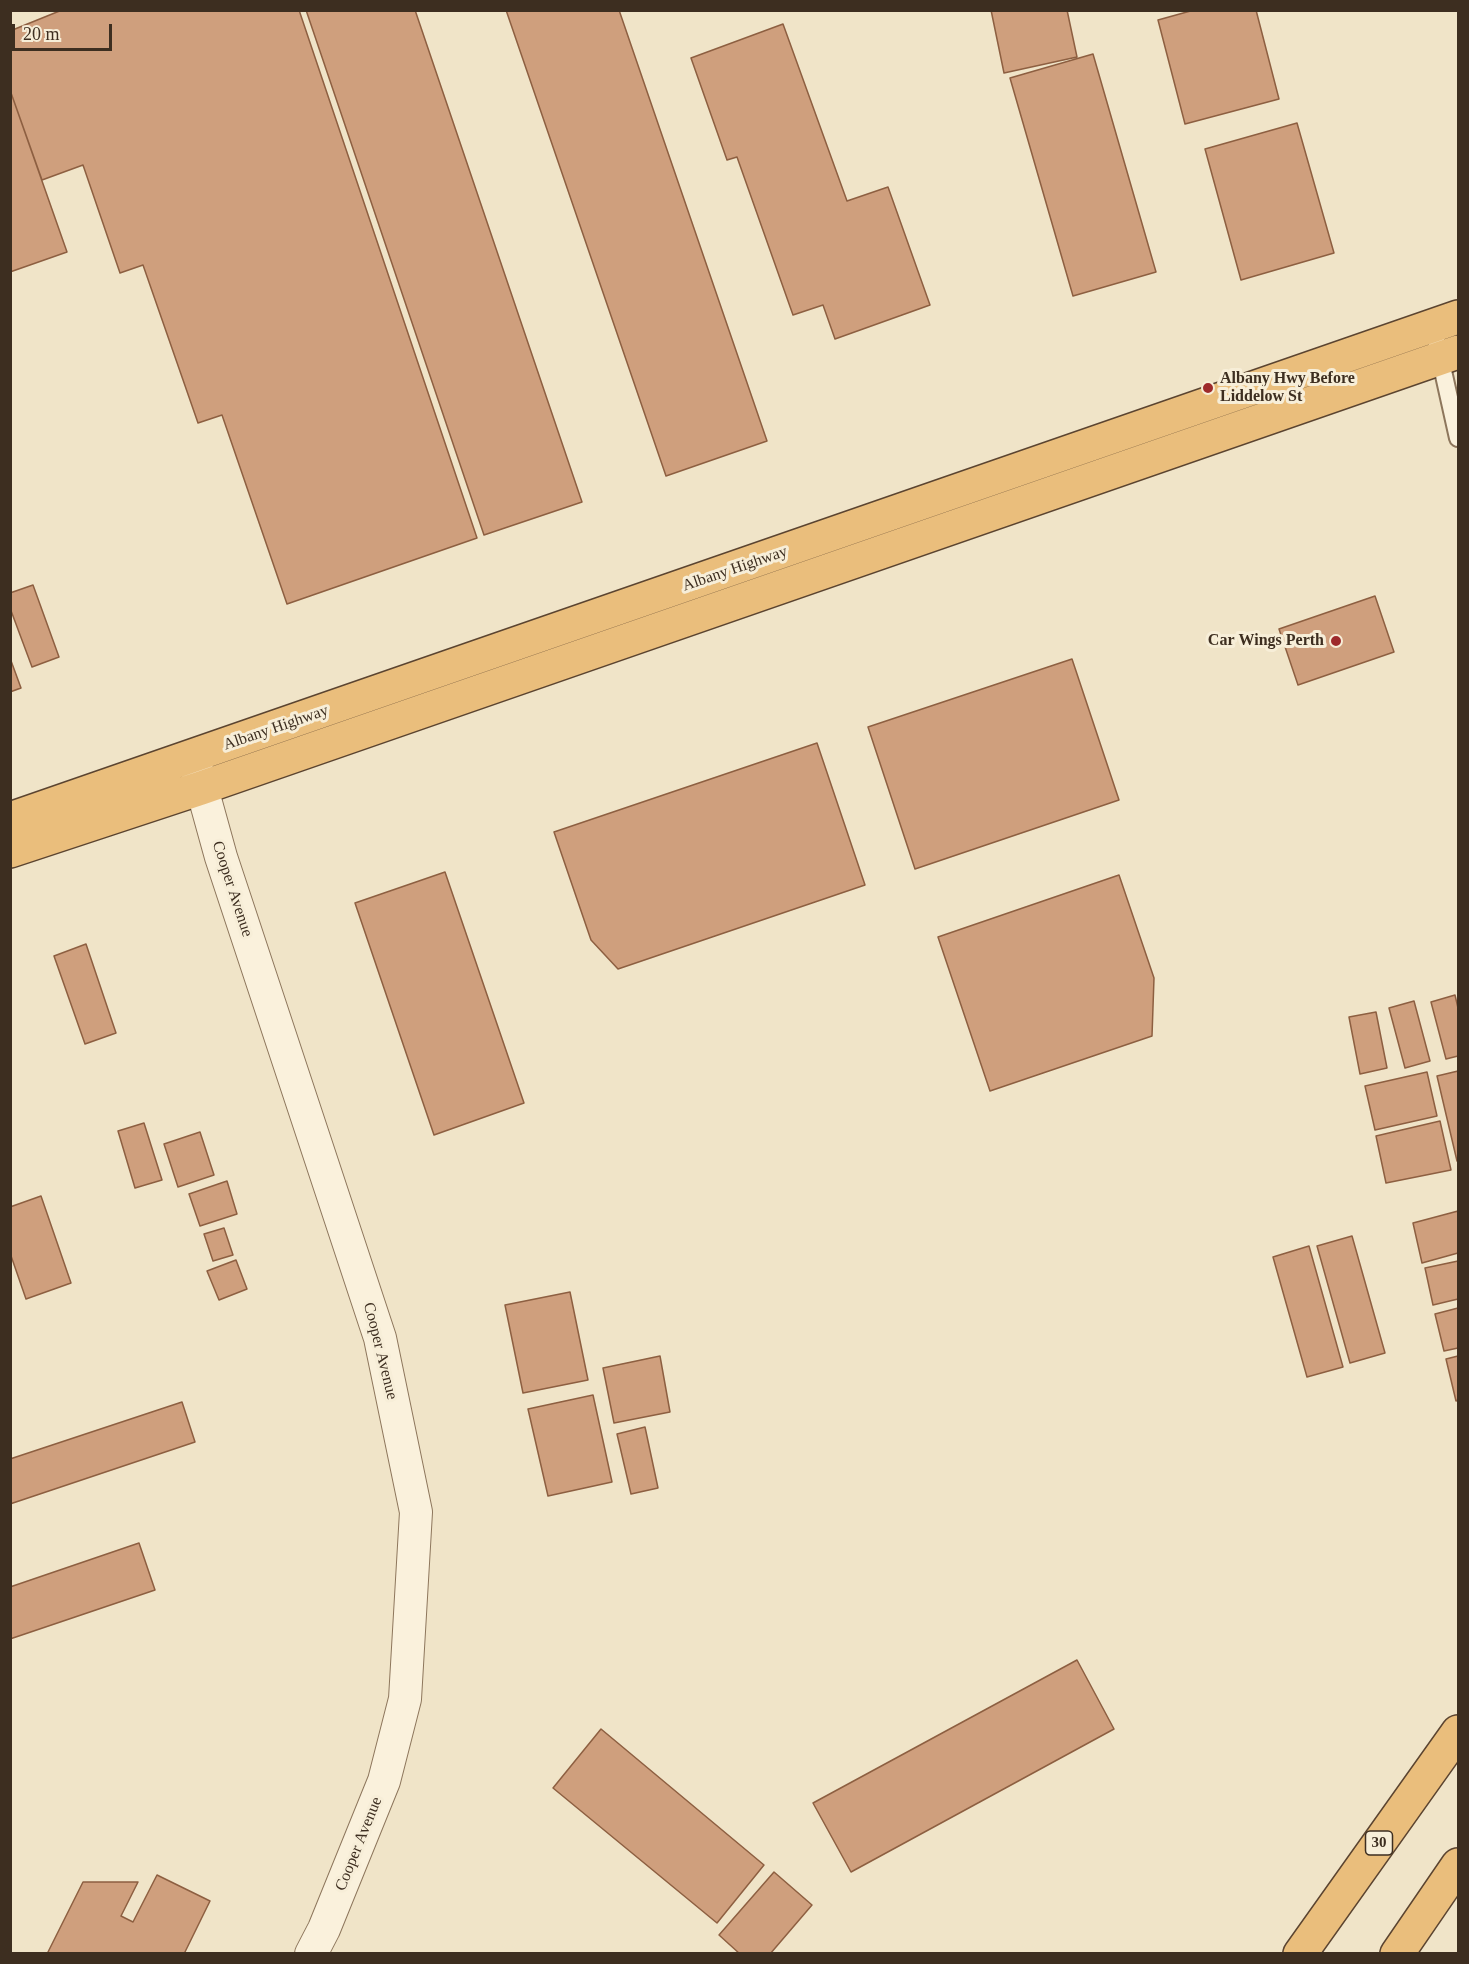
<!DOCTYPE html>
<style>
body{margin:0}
#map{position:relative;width:1469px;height:1964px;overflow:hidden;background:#f0e4c8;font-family:Georgia,serif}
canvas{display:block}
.frame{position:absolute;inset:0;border:12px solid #3d2e20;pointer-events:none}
.scale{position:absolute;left:12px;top:24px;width:100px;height:27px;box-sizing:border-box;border:3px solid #3d2e20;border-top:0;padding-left:8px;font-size:18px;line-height:21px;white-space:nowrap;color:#3d2e20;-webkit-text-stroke:4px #f7eed8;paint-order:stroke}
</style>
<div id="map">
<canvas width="1469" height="1964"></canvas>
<div class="frame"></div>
<div class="scale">20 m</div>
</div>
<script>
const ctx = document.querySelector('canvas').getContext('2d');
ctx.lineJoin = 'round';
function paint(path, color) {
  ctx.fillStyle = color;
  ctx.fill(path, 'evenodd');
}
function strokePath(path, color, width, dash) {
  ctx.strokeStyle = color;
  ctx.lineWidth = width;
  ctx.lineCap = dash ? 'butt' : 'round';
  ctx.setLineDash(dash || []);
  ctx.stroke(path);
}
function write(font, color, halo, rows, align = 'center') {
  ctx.font = font + ' Georgia,serif';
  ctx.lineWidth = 6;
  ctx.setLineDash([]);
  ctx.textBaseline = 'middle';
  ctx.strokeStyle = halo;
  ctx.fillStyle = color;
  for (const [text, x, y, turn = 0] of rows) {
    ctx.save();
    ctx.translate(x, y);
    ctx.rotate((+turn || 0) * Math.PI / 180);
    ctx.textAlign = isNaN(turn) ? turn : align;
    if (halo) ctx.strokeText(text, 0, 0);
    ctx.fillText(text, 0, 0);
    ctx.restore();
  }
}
const building = new Path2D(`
 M62 10H299L477 538 287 604 222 415 198 423 143 265 120 273 83 165 42 180 10 90V31Z
 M306 10H415L582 502 484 535Z
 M506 10H619L767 441 666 476Z
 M991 10H1067L1077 57 1004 73Z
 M1194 10H1256L1279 99 1185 124 1158 20Z
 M783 24 847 201 888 187 930 305 835 339 823 305 793 315 737 157 727 160 691 58Z
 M1093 54 1156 272 1073 296 1010 78Z
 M10 90 67 252 10 272Z
 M1297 123 1334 253 1241 280 1205 149Z
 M33 585 59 657 32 667 10 608V593Z
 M1375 596 1394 652 1298 685 1279 629Z
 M10 658 21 688 10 692Z
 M1072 659 1119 800 915 869 868 727Z
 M817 743 865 885 618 969 591 940 554 832Z
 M445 872 524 1103 434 1135 355 903Z
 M1119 875 1154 978 1152 1036 990 1091 938 937Z
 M86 944 116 1033 85 1044 54 956Z
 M1455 995 1458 1008V1056L1446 1059 1431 1002Z
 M1414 1001 1430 1061 1405 1068 1389 1008Z
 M1376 1012 1387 1068 1360 1074 1349 1017Z
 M1458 1071V1161H1457L1437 1076Z
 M1427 1072 1437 1116 1375 1130 1365 1086Z
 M1440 1121 1451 1170 1386 1183 1376 1136Z
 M144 1123 162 1180 135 1188 118 1131Z
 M200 1132 214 1175 178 1187 164 1144Z
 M227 1181 237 1214 200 1226 189 1194Z
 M41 1196 71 1283 26 1299 10 1253V1207Z
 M1458 1211V1253L1422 1263 1413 1223Z
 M224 1228 233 1255 213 1261 204 1234Z
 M1352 1236 1385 1353 1350 1363 1317 1246Z
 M1309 1246 1343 1367 1307 1377 1273 1257Z
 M236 1260 247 1289 219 1300 207 1271Z
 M1458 1261V1299L1433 1305 1425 1268Z
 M570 1292 588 1380 523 1393 505 1305Z
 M1458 1308V1348L1444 1351 1435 1314Z
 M660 1356 670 1412 614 1423 603 1368Z
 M1458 1356V1400L1456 1401 1446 1359Z
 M593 1395 612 1482 548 1496 528 1409Z
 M182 1402 195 1442 10 1504V1459Z
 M645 1427 658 1488 631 1494 617 1434Z
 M139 1543 155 1590 10 1639V1587Z
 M1077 1660 1114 1729 851 1872 813 1803Z
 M601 1729 764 1865 717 1923 553 1788Z
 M774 1872 812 1905 770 1954H740L719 1935Z
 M157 1875 210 1901 184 1954H47L83 1882H138L121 1916 133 1922Z`);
const service = new Path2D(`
 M1433 326 1458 438`);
const minor = new Path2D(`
 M195 763 221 857 380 1338 416 1512 405 1699 384 1781 324 1929 311 1954`);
const trunk = new Path2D(`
 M10 819 1458 317
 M10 851 201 788 1458 352
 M1300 1954 1458 1732
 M1397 1954 1458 1865`);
const markers = [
 [1208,388,6,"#9e2a2b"],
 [1336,641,6,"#9e2a2b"]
];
const shields = [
 [1379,1843,27]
];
const shieldNames = [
 ["30",1379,1843]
];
const poiNames = [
 ["Albany Hwy Before",1220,379],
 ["Liddelow St",1220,397],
 ["Car Wings Perth",1324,641,"right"]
];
const streetNames = [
 ["Albany Highway",735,569,-19],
 ["Albany Highway",276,728,-19],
 ["Cooper Avenue",232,889,72],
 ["Cooper Avenue",380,1351,76],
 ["Cooper Avenue",359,1844,-68]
];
paint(building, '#cf9f7d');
strokePath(building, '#8d5f41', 1.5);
strokePath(service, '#8d765c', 20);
strokePath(minor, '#8d765c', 34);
strokePath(trunk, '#5b4430', 36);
strokePath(service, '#faf1dc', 16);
strokePath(minor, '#faf1dc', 32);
strokePath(trunk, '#eabe7c', 33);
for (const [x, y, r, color] of markers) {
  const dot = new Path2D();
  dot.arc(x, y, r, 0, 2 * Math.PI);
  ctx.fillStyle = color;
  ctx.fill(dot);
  strokePath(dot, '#f7eed8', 2);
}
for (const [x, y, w] of shields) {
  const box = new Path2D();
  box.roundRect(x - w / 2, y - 12, w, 24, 4.5);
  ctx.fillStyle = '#f7eed8';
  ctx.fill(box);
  strokePath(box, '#3d2e20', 1.5);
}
write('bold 15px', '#3d2e20', null, shieldNames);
write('bold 16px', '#3d2e20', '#f7eed8', poiNames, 'left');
write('16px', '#3d2e20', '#f7eed8', streetNames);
</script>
